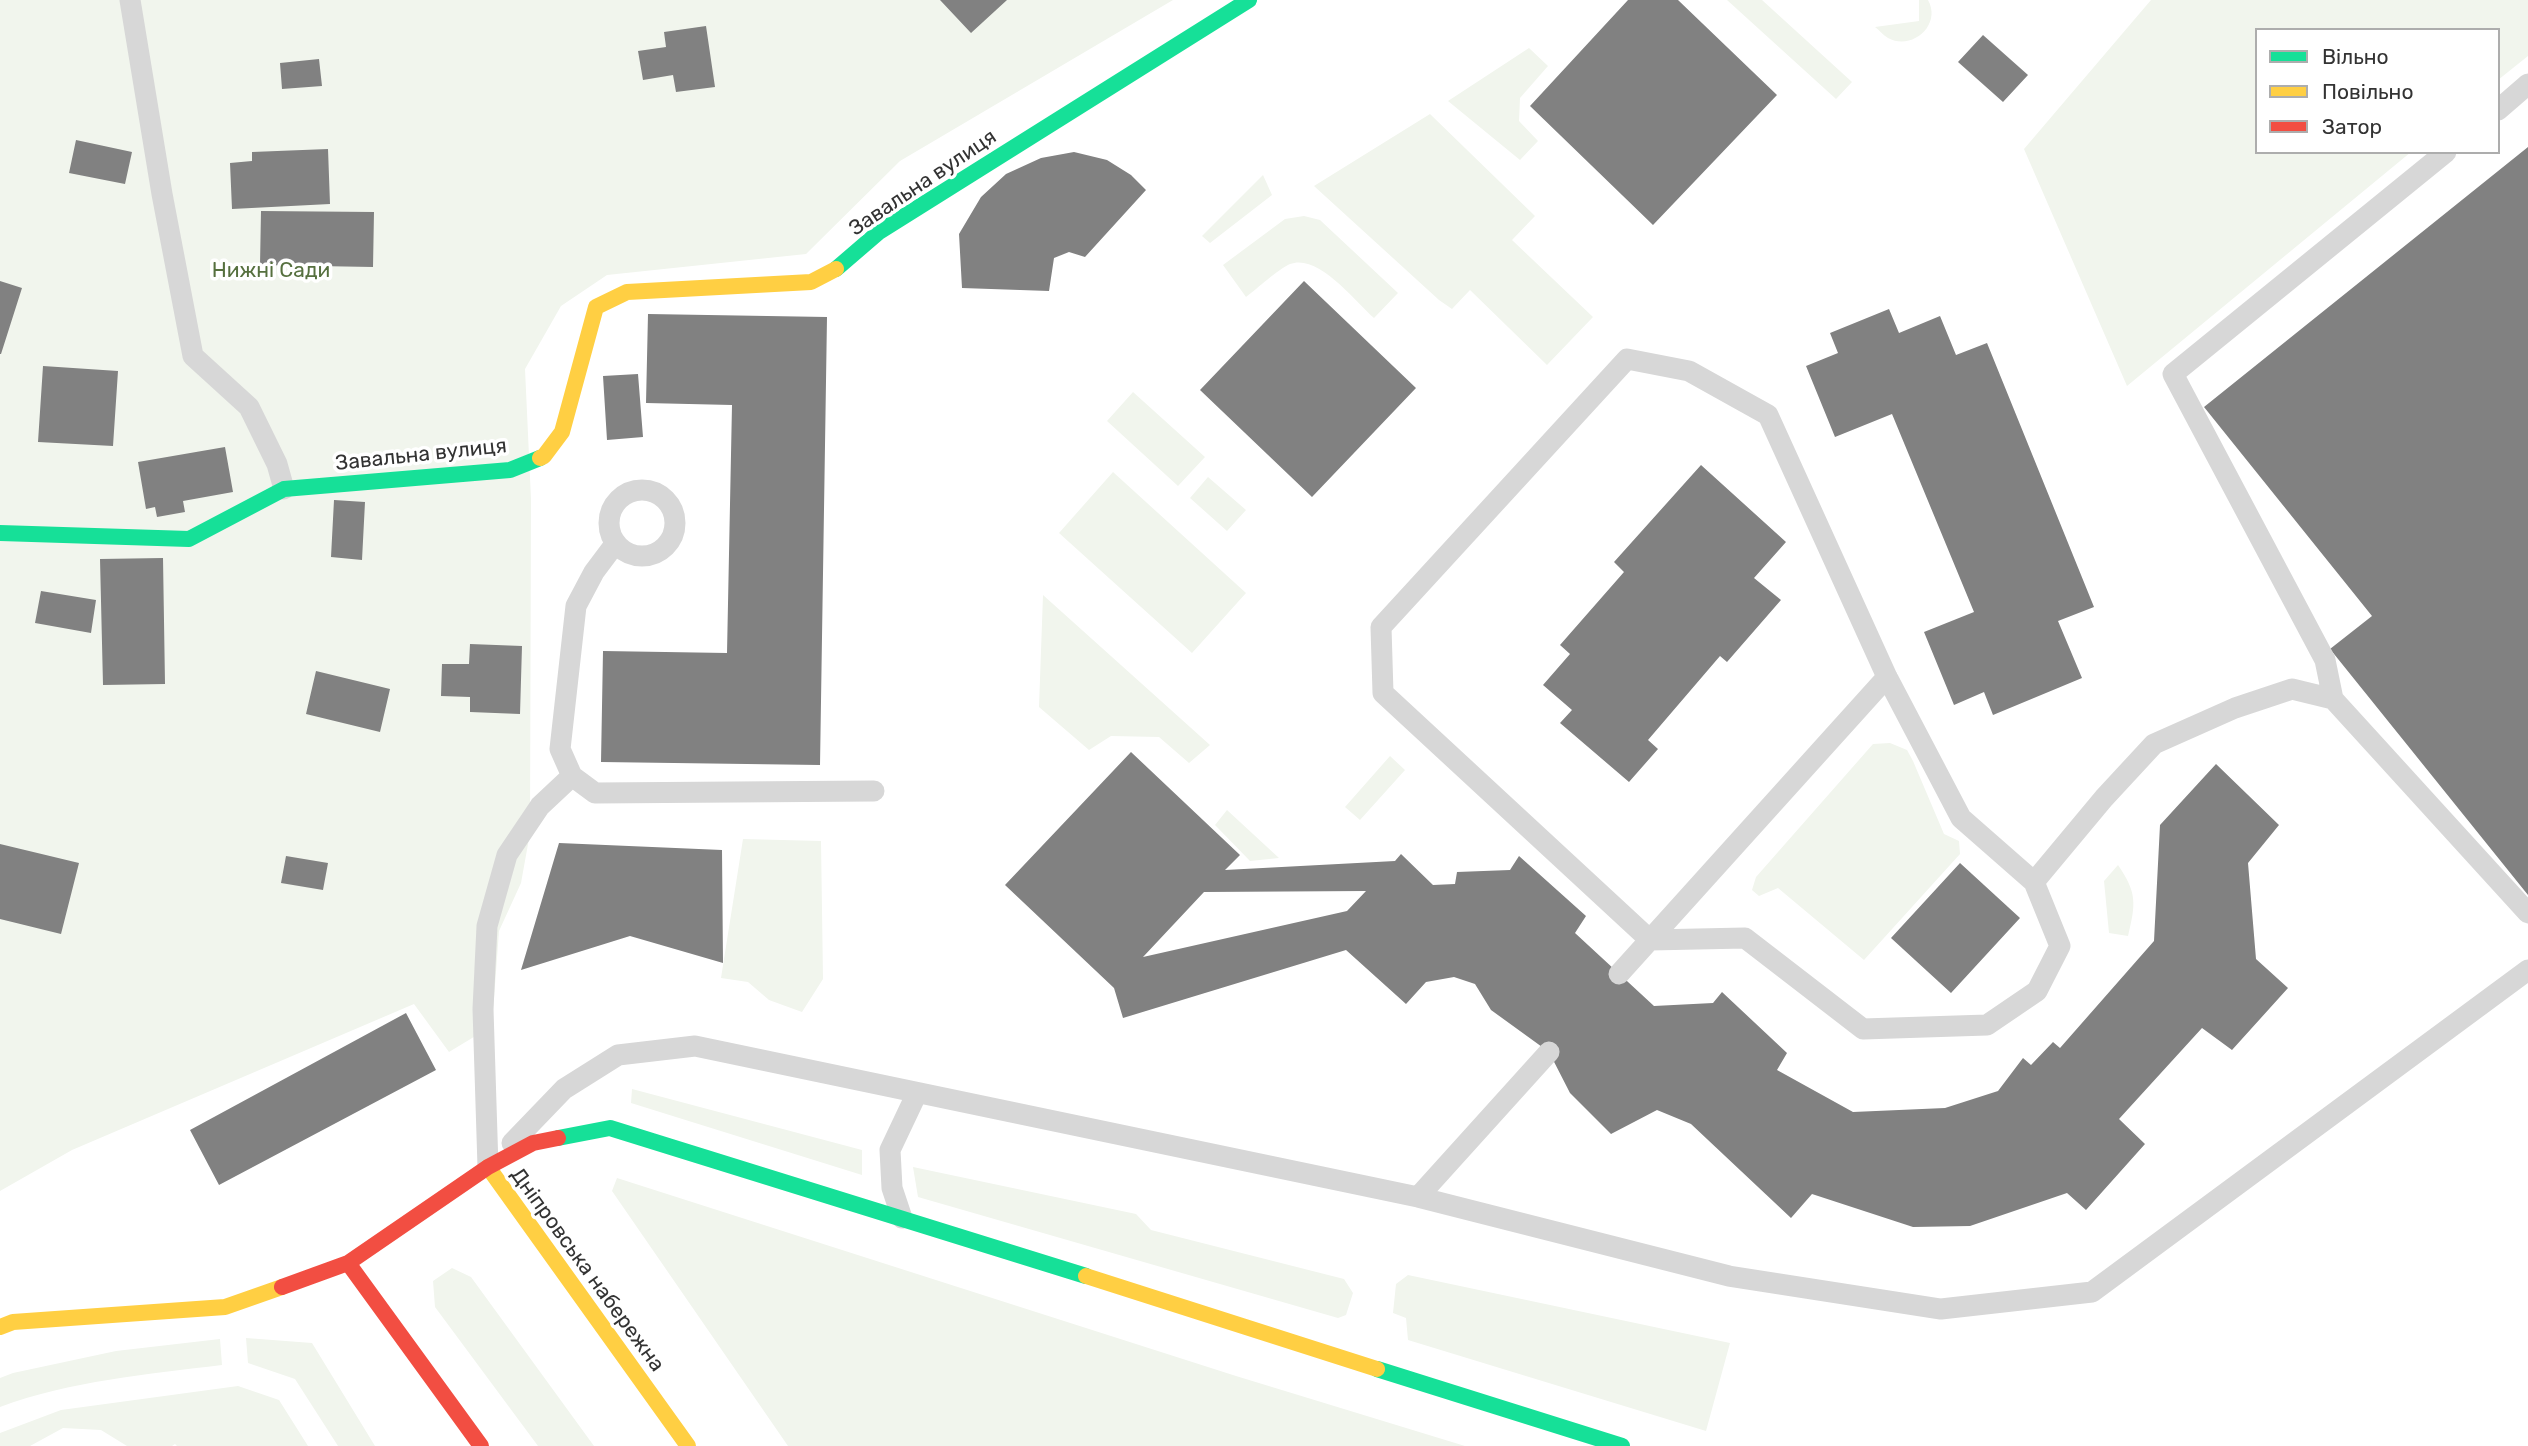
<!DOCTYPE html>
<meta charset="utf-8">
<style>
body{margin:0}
#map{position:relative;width:2528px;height:1446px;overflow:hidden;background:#fff;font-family:Rubik,sans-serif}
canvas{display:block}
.legend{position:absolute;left:2255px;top:28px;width:245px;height:126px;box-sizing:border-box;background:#fff;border:2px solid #adadad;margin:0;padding:9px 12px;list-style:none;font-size:21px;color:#333}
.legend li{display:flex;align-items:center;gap:14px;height:35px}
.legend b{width:35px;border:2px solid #adadad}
</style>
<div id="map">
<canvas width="2528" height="1446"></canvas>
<ul class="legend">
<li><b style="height:9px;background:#16e098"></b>Вільно</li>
<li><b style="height:9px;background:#ffcf43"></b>Повільно</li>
<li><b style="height:9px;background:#f24e42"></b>Затор</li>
</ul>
</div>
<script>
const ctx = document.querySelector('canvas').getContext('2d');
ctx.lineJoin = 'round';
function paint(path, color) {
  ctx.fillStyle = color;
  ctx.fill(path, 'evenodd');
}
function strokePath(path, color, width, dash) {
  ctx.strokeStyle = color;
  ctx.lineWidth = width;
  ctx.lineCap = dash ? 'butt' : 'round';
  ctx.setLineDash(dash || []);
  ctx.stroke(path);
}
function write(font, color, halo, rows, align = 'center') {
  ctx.font = font + ' Rubik,sans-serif';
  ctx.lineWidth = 7;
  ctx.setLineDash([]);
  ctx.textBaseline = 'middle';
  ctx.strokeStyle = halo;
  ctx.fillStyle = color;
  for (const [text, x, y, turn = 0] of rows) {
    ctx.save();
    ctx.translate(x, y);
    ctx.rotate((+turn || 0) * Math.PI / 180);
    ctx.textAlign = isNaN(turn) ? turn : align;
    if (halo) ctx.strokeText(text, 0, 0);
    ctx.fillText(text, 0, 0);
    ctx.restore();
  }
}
const green = new Path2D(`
 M0 0H1173L900 161 806 254 607 275 561 306 525 369 531 499 530 833 521 883 499 931 492 1026 449 1052 414 1004 72 1150 0 1191Z
 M1727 0H1762L1852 82 1836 99Z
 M1919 0H1928C1942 25 1912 51 1888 38 1883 35 1879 30 1875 27L1919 21Z
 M2151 0H2528V56L2498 80V30H2257V152H2411L2127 386 2024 149Z
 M1529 48 1548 66 1520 98 1519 121 1538 141 1520 160 1448 101Z
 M1430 114 1535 216 1512 240 1593 317 1547 365 1470 290 1452 309 1439 300 1314 186Z
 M1263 175 1272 195 1210 243 1202 236Z
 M1304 216 1320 220 1398 293 1374 318C1355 301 1318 253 1290 264 1277 270 1258 288 1246 297L1223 265 1285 219Z
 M1133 392 1205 457 1178 486 1107 421Z
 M1113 472 1246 593 1192 653 1059 533Z
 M1208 477 1246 510 1227 531 1190 498Z
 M1043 595 1210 745 1189 763 1159 737 1111 736 1089 750 1039 707Z
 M1890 743 1907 750 1913 761 1944 834 1959 841 1960 854 1864 960 1778 888 1759 896 1752 890 1756 877 1873 744Z
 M1390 756 1405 770 1360 820 1345 807Z
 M1227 810 1279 858 1250 861 1215 825Z
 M743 839 821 841 823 979 802 1012 769 1000 748 982 721 978Z
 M2118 865C2137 893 2136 903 2128 936L2109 933 2104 881Z
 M632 1089 862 1150V1175L631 1103Z
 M913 1167 1136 1214 1151 1230 1344 1279 1353 1293 1346 1315 1338 1318 918 1197Z
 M617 1178 1236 1376 1465 1446H788L612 1191Z
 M452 1268 471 1277 594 1446H538L435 1307 433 1281Z
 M1408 1275 1730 1343 1706 1431 1408 1340 1406 1318 1393 1313 1396 1284Z
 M246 1338 312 1343 375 1446H338L295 1379 248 1363Z
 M220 1339 222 1365C148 1374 70 1381 0 1407V1378L13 1373 116 1351Z
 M238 1386 279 1400 308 1446H177L175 1444 172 1446H127L101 1430 63 1428 30 1446H0V1433L61 1410Z`);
const building = new Path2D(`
 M940 0H1007L971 33Z
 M1628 0H1678L1777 95 1653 225 1530 106Z
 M706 26 715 87 676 92 673 75 643 80 638 51 666 47 664 32Z
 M1983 35 2028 75 2003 102 1958 62Z
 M319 59 322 86 282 89 280 63Z
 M76 140 132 152 125 184 69 173Z
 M2528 147V895L2330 649 2372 616 2204 407Z
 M328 149 330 204 232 209 230 163 252 161V152Z
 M1074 152 1107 160 1131 175 1146 190 1085 257 1069 252 1054 258 1049 291 962 288 959 234 981 197 1006 174 1041 158Z
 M261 211 374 212 373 267 260 265Z
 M0 281 22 288 1 354H0Z
 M1304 281 1416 388 1312 497 1200 390Z
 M1889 309 1899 333 1940 316 1956 355 1987 343 2094 607 2058 621 2082 678 1993 715 1984 692 1954 705 1924 632 1974 612 1892 414 1835 437 1806 366 1838 353 1830 333Z
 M648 314 827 317 820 765 601 762 603 651 727 653 732 405 646 403Z
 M43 366 118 371 113 446 38 442Z
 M638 374 643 437 607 440 603 376Z
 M225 447 233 492 183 501 185 512 157 517 155 507 146 509 138 462Z
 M1701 465 1786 542 1754 578 1781 600 1727 662 1720 656 1648 740 1658 749 1629 782 1560 723 1572 710 1543 685 1570 654 1560 645 1624 572 1614 562Z
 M334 500 365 502 362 560 331 557Z
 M163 558 165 684 103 685 100 559Z
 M41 591 96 600 91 633 35 623Z
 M470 644 522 646 520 714 470 712V697L441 696 442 664H469Z
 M316 671 390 689 380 732 306 714Z
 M1131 752 1240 855 1225 870 1395 861 1401 854 1433 885 1455 884 1457 872 1510 870 1519 856 1586 916 1575 933 1654 1006 1713 1003 1722 992 1787 1053 1777 1070 1853 1112 1945 1108 1998 1091 2023 1058 2031 1065 2053 1042 2060 1048 2154 941 2160 825 2216 764 2279 825 2248 863 2256 959 2288 988 2232 1050 2202 1028 2119 1119 2145 1144 2086 1210 2067 1193 1970 1226 1913 1227 1812 1194 1791 1218 1691 1124 1657 1110 1611 1134 1570 1093 1549 1052 1491 1010 1475 984 1454 977 1426 982 1406 1004 1346 950 1123 1018 1114 988 1005 885ZM1366 891 1347 911 1143 957 1204 892Z
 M559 843 722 850 723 963 630 936 521 970Z
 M0 844 79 863 61 934 0 919Z
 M286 856 328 863 323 890 281 883Z
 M1960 863 2020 918 1951 993 1891 938Z
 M406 1013 436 1070 219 1185 190 1130Z`);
const lane = new Path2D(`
 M130 0 162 194 193 356 249 407 277 464 284 489
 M2498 110 2528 84
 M1627 359 1689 371 1768 415 1887 677 1961 818 2034 882 2060 946 2037 991 1987 1025 1863 1029 1745 938 1650 940 1383 693 1381 627Z
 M609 523a33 33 0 1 1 66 0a33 33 0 1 1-66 0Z
 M615 544 594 572 576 606 560 749 572 776 595 793 874 791
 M2333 699 2325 660 2173 374 2446 152
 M2034 882 2104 798 2154 744 2235 708 2292 689 2333 699 2528 913
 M1619 974 1887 677
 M512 1143 564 1089 618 1055 695 1046 1418 1197 1729 1276 1941 1309 2092 1292 2528 970
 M488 1167 483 1009 487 926 507 855 540 806 572 776
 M1418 1197 1549 1052
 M902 1218 892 1188 890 1150 917 1093`);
const fast = new Path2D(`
 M836 269 879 232 1249 0
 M0 533 189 539 284 489 510 470 540 458
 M558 1138 610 1128 1086 1276
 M1377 1369 1622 1446`);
const slow = new Path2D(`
 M540 458 544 456 562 432 596 307 627 292 811 282 836 269
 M488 1167 688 1446
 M1086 1276 1377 1369
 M0 1327 13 1322 225 1307 282 1287`);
const jam = new Path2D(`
 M348 1263 481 1446
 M282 1287 348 1263 488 1167 533 1143 558 1138`);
const streetNames = [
 ["Завальна вулиця",923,183,-34],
 ["Завальна вулиця",421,455,-6],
 ["Дніпровська набережна",587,1270,54]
];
const parkNames = [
 ["Нижні Сади",271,271]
];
paint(green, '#f1f5ed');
paint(building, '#818181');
strokePath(lane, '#d7d7d7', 21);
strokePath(fast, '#16e098', 16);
strokePath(slow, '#ffcf43', 16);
strokePath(jam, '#f24e42', 16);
write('21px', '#333', '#fff', streetNames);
write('21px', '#56703f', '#fff', parkNames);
</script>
